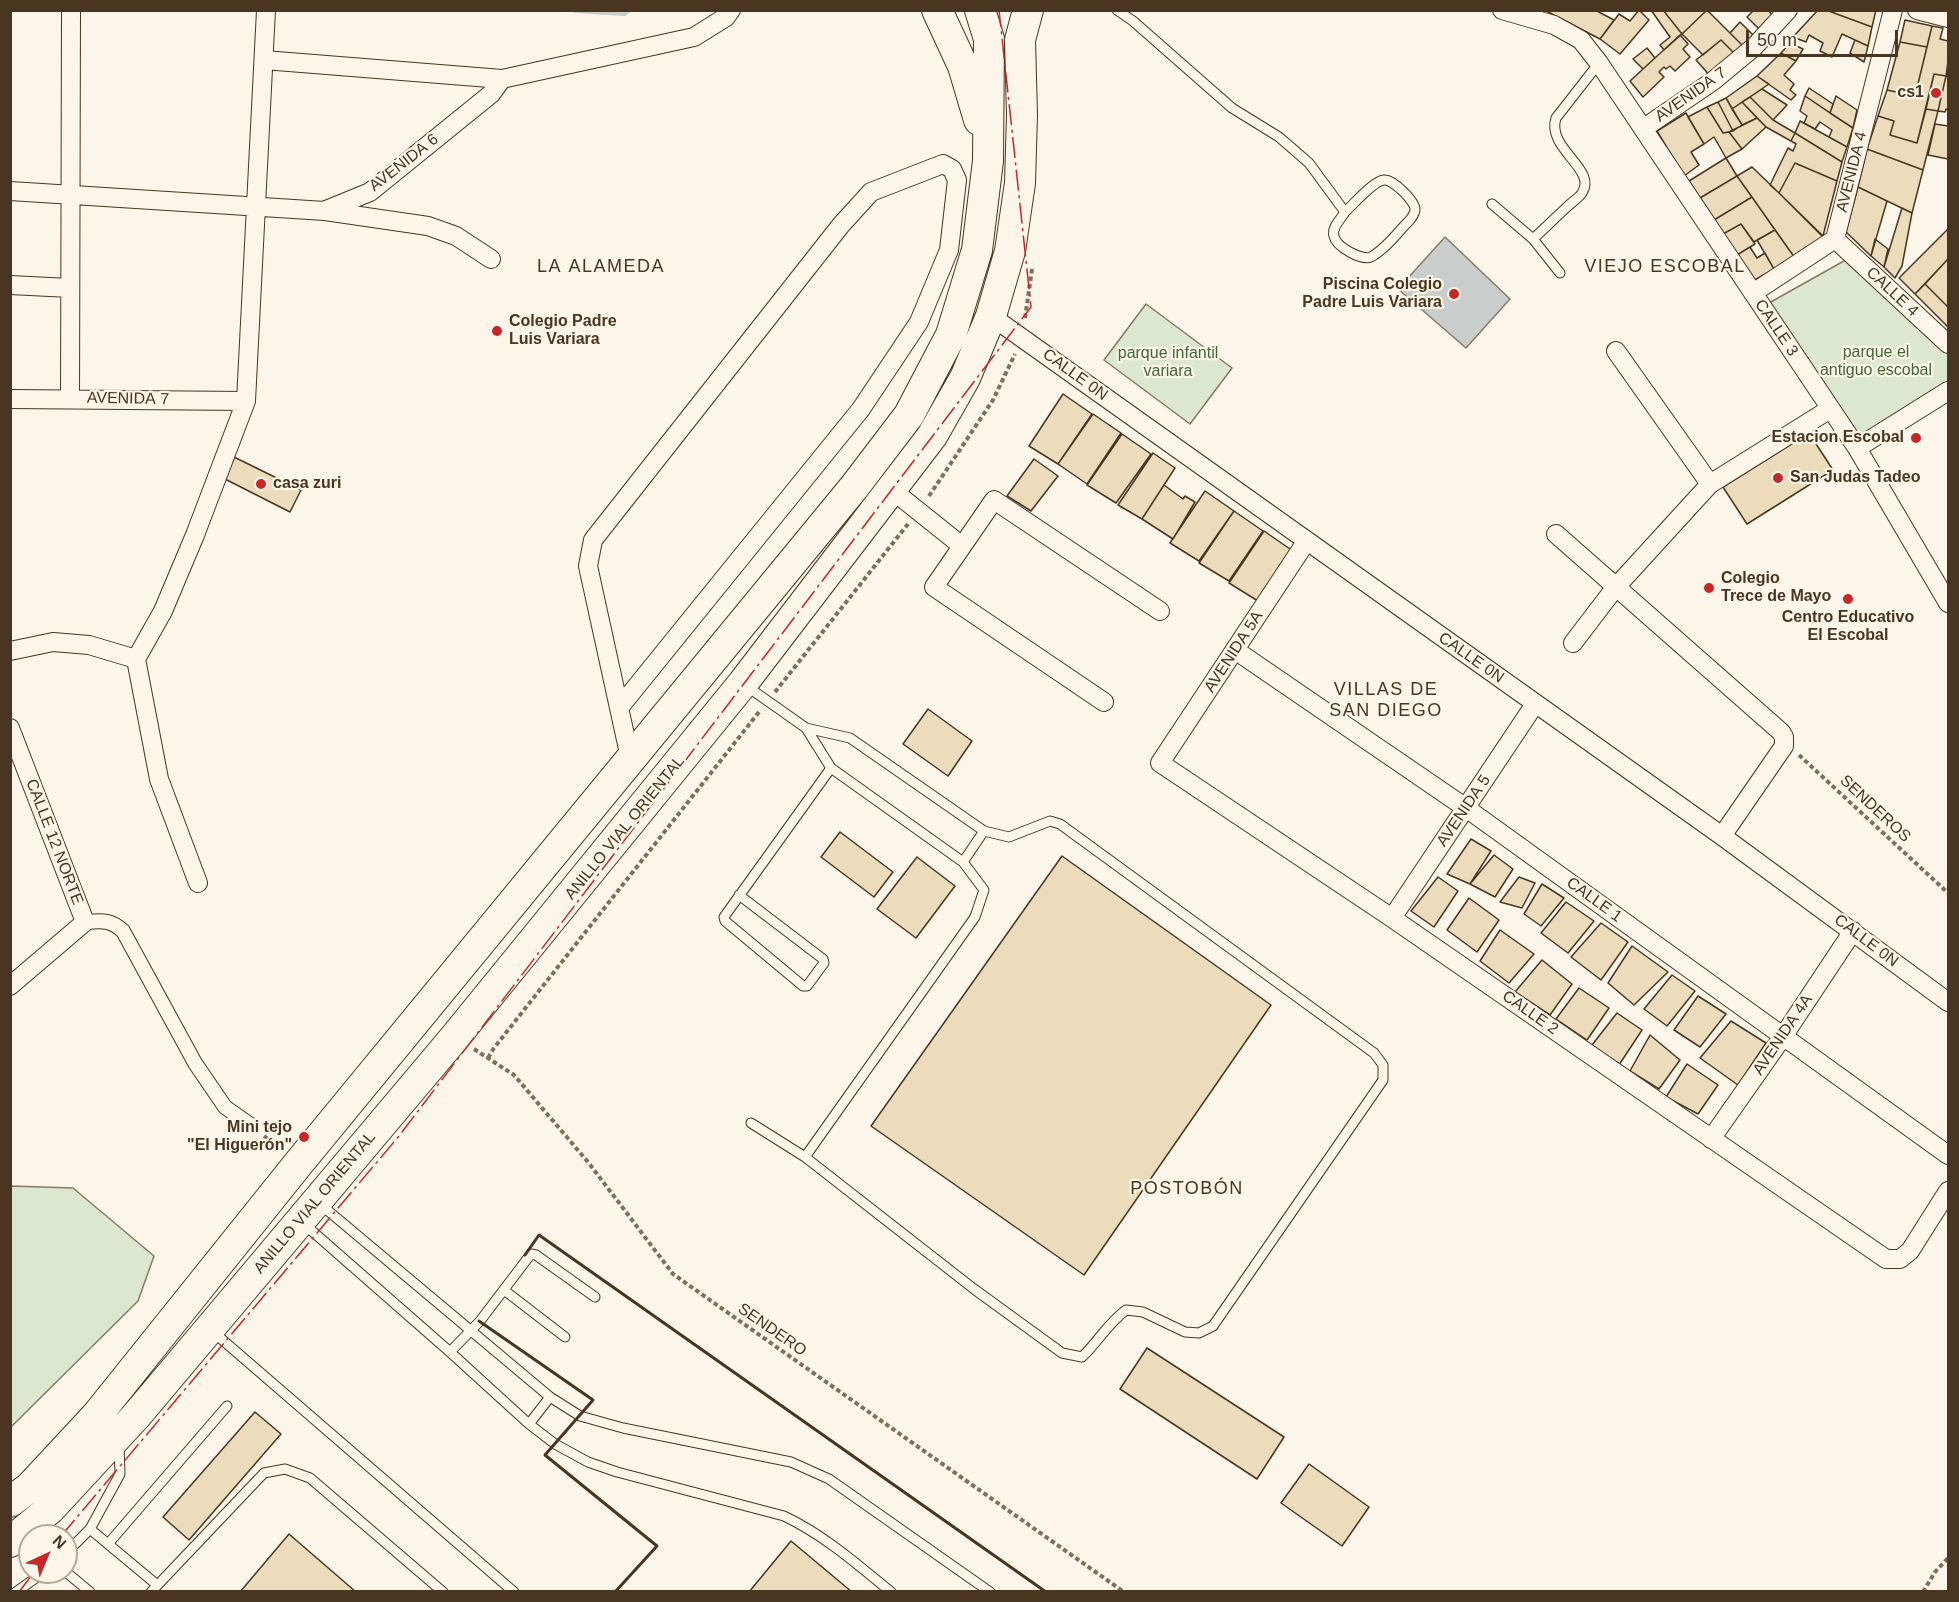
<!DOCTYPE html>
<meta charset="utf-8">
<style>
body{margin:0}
#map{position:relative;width:1959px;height:1602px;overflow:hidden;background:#fbf6e9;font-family:Arial,sans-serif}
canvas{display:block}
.frame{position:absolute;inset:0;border:12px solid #4a3520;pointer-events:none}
.north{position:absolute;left:18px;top:1524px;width:60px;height:60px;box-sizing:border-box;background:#fbf6e9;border:2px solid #b4a999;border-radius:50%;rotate:44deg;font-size:16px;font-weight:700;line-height:24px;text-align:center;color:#4a3520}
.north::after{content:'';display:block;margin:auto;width:21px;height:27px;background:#c62828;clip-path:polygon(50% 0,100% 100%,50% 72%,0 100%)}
.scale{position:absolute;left:1746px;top:30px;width:152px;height:27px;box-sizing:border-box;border:3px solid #4a3520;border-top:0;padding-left:8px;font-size:18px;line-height:21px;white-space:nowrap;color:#4a3520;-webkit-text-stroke:4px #fbf6e9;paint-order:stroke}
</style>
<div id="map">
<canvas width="1959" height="1602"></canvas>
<div class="frame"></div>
<div class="north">N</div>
<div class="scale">50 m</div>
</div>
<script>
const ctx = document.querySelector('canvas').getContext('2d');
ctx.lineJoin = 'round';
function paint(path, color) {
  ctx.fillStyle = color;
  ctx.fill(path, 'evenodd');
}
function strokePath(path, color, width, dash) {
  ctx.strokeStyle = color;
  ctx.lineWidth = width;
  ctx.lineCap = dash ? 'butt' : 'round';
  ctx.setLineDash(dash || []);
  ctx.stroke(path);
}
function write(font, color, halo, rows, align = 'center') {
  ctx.font = font + ' Arial,sans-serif';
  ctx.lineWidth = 4.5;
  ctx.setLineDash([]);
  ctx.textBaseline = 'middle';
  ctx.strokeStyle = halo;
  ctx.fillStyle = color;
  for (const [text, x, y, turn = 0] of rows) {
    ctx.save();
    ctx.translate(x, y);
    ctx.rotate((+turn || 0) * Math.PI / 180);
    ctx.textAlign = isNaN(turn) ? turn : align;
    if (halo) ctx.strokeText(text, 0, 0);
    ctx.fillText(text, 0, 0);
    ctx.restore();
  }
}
const green = new Path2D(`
 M1851 257 1948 353V385L1860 440 1769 303Z
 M1146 304 1232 368 1190 424 1104 360Z
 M11 1186 73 1188 154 1256 138 1301 11 1427Z`);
const water = new Path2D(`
 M1445 237 1510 299 1466 348 1398 289Z`);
const stream = new Path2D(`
 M575 10 624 13 628 10`);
const building = new Path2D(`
 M1549 10H1595L1614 20 1600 39 1548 12Z
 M1639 10 1649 20 1620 54 1600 39 1619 14 1630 21Z
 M1651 10H1663L1682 34 1664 50 1660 45 1670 37Z
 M1663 10H1707L1682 34Z
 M1707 10 1744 47 1736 55 1721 40 1703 55 1682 34Z
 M1754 10H1768L1773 16 1759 29 1747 17Z
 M1818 10H1826L1872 27 1868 46 1842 34 1832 57 1820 51 1823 43 1809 35 1806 42 1793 37Z
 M1826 10H1876L1872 27Z
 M1905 20 1932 26 1927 47 1900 42Z
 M1740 22 1755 37 1744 47 1730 33Z
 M1932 26 1943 28 1940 39 1948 41V61L1946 76 1934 74 1917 143 1890 135 1894 121 1878 116 1887 90 1915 96Z
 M1680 35 1688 44 1683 49 1690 57 1675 71 1670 66 1666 69 1664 67 1659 72 1664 77 1643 97 1630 81Z
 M1721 40 1736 55 1712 78 1696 60Z
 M1855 40 1868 46 1864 62 1850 53Z
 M1900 42 1927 47 1915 96 1887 90Z
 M1790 43 1803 49 1796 61 1781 53Z
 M1647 48 1655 58 1643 69 1633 59Z
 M1781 53 1796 61 1784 75 1794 84 1790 90 1796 95 1791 100 1757 76Z
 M1934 74 1946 76 1938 111 1926 109Z
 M1757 76 1769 84 1732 109 1726 98Z
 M1946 76 1948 77V110L1946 109 1945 112 1938 111Z
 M1809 88 1833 104 1830 113 1805 96Z
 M1762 89 1787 105 1773 120 1750 97Z
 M1805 96 1853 128 1847 147 1829 137 1832 130 1820 122 1815 129 1804 123 1807 116 1800 111Z
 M1836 96 1857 110 1853 128 1830 113Z
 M1750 97 1773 120 1795 133 1791 141 1766 127 1742 102Z
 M1726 98 1742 125 1733 131 1718 102Z
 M1718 102 1733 131 1723 133 1707 107Z
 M1742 102 1757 118 1742 125 1732 109Z
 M1707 107 1723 133 1729 132 1742 149 1726 158 1714 137 1704 144 1688 117Z
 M1926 109 1938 111 1923 170 1867 149 1878 116 1894 121 1890 135 1917 143Z
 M1686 113 1704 144 1691 152 1699 165 1684 176 1657 131Z
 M1757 118 1766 127 1742 149 1729 132Z
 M1800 121 1847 147 1842 162 1795 133Z
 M1948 123V159L1928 155 1935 124 1948 126Z
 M1795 133 1842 162 1837 181 1795 163 1779 193 1770 185 1788 148 1793 151 1796 144 1791 141Z
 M1867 149 1923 170 1912 213 1858 187Z
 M1726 158 1737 176 1700 198 1689 181Z
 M1795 163 1837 181 1823 236 1779 193Z
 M1752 167 1779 193 1826 240 1795 258 1737 176Z
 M1737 176 1752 197 1714 220 1700 198Z
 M1858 187 1887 201 1871 256 1846 232Z
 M1752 197 1775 230 1754 242 1741 224 1723 234 1714 220Z
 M1902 208 1912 213 1902 266 1895 278 1884 267Z
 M1741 224 1755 244 1737 255 1723 234Z
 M1948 229V259L1915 294 1899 278Z
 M1775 230 1795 258 1774 269 1757 240Z
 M1875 239 1888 249 1884 267 1871 256Z
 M1750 247 1757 258 1765 253 1774 269 1753 281 1737 255Z
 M1948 259V307L1925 284Z
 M1925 284 1948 307V327L1915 294Z
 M1063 394 1092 414 1058 464 1029 446Z
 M1093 414 1121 433 1087 484 1058 464Z
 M1809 433 1833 470 1747 524 1723 487Z
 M1122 434 1151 454 1116 503 1087 485Z
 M1153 453 1175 468 1142 519 1118 505Z
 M232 456 301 490 290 512 221 477Z
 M1034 459 1058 476 1031 511 1007 496Z
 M1164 485 1183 499 1185 496 1195 502 1173 539 1142 519Z
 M1205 491 1234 511 1199 561 1170 543Z
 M1234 511 1263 531 1229 581 1199 563Z
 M1264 531 1293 551 1258 601 1229 583Z
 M928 709 972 741 948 776 903 744Z
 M840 832 893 872 874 897 821 857Z
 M1471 839 1491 851 1470 884 1447 874Z
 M1494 855 1513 869 1495 897 1470 884Z
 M1062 856 1271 1005 1084 1275 871 1126Z
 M917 857 955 886 916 938 877 909Z
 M1438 877 1458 891 1434 927 1411 911Z
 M1519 877 1535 883 1522 908 1500 902Z
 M1542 884 1564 898 1541 926 1524 914Z
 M1469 898 1499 920 1477 952 1447 930Z
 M1566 902 1594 921 1568 953 1541 933Z
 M1601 923 1628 942 1601 980 1571 957Z
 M1500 930 1534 954 1509 983 1480 961Z
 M1632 946 1668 972 1634 1005 1608 983Z
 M1542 960 1572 984 1550 1015 1515 992Z
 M1672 975 1695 991 1667 1026 1644 1009Z
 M1579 988 1609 1008 1587 1040 1556 1019Z
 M1698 996 1726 1014 1700 1047 1674 1030Z
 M1617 1013 1642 1030 1619 1065 1592 1045Z
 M1731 1021 1766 1043 1738 1085 1700 1058Z
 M1650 1035 1680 1060 1659 1089 1630 1071Z
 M1687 1064 1718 1085 1698 1114 1666 1097Z
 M1147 1348 1284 1437 1257 1479 1120 1389Z
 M255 1412 281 1434 189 1540 163 1517Z
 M1309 1464 1369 1507 1342 1546 1281 1503Z
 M289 1534 356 1592H240Z
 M791 1541 852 1592H749Z`);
const path = new Path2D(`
 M1025 318 1032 269
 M929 496 993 400 1015 354
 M775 692 908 524
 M1799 755 1948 893
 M474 1049 514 1075 588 1162 673 1274 1124 1592
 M488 1058 494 1048 759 712
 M264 1136 279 1148
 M1923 1592 1935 1572 1948 1558`);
const service = new Path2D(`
 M1117 10 1133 21 1232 108 1279 137 1309 163 1345 212C1354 204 1373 181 1384 180 1393 179 1416 202 1415 210 1414 217 1409 221 1405 225 1395 236 1384 250 1371 257 1362 261 1336 247 1334 236 1331 228 1341 219 1345 212
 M1492 204 1533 239 1560 273
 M1533 239C1545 228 1556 217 1568 206 1572 202 1579 198 1582 193 1598 169 1546 149 1556 118L1599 63
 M745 685 806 728 831 768 963 862 984 890 975 917 805 1157
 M963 862 984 831
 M739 895 823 959 824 963 807 986H803L725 921 724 917 831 768
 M751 1123 805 1157 974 1289 1062 1353 1082 1357C1098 1342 1108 1323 1126 1310L1143 1312 1185 1332 1199 1333 1213 1326 1383 1080V1065L1374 1053 1060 824 1050 821 1009 837 984 831 850 738 806 728
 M320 1204 550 1397 580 1416 623 1428 791 1462 829 1479 990 1592
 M304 1224 450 1352 529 1424 555 1444 588 1462 617 1472 784 1516C824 1535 857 1564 891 1592
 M504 1290 565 1337
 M211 1330 514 1592
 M450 1352 480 1321 531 1254 536 1255 595 1297
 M529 1424 550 1397
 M90 1529 156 1584
 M108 1544 227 1406
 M66 1553 90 1529 120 1474 119 1444
 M66 1572 90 1592
 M16 1592 44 1572
 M151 1592 264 1473 285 1469 310 1478 443 1592`);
const pedestrian = new Path2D(`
 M85 922C101 921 110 919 123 931L195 1063 225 1107 252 1126`);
const minor = new Path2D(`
 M1502 10 1554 25 1581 40 1599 63 1857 448 1948 603
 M1917 10 1948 18
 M264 60 502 79 694 37 726 17 731 10
 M1644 128 1713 81 1754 47 1788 10
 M10 191 325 211 428 226 456 236 491 259
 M326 210 370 192 491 94 502 79
 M1835 239 1948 344
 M10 285 70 288
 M1753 293 1835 239 1893 10
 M991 316 1722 836 1948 1002
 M1616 351 1710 484
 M10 399 246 401
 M70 399 71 10
 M1857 448 1948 391
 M892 490 962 546
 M1556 534 1781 732 1784 737V746L1722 836
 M1306 542 1160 763 1392 918 1886 1259H1900L1910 1251 1948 1191
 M1573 643 1615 588 1710 484 1830 409
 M1235 650 1466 808 1948 1155
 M10 651 53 642 89 645 136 659
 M1104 702 934 587 994 500 1160 611
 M619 708 861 409 919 322 949 250 957 180 952 169 943 164 871 192 841 225 593 540 588 566 630 758
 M10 728 85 922 10 986
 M198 883 159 779 136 659 163 611 195 535 246 401 266 10
 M1392 918 1535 704
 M1711 1139 1784 1035 1853 931`);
const trunk = new Path2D(`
 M937 10 963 66 979 120
 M10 1502 30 1487 97 1415 298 1164 855 486 909 415 951 335 977 250 988 161 989 39 980 10
 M10 1542 50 1509 136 1416 455 1037 743 683 932 436 965 378 991 316 1010 251 1020 183 1022 115 1020 40 1028 10`);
const wall = new Path2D(`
 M525 1255 539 1235 1046 1592
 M479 1321 593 1400 545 1455 657 1546 615 1592`);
const power = new Path2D(`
 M61 1536 399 1136 1031 307 999 10
 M19 1592 34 1572`);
const markers = [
 [1936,93,6,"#c62828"],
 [1454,294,6,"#c62828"],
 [497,331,6,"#c62828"],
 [1916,438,6,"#c62828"],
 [1778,478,6,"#c62828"],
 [261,484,6,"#c62828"],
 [1709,588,6,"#c62828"],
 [1848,599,6,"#c62828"],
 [304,1137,6,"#c62828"]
];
const poiNames = [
 ["cs1",1924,93],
 ["Piscina Colegio",1442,285],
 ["Padre Luis Variara",1442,303],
 ["Colegio Padre",509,322,"left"],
 ["Luis Variara",509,340,"left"],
 ["Estacion Escobal",1904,438],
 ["San Judas Tadeo",1790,478,"left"],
 ["casa zuri",273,484,"left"],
 ["Colegio",1721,579,"left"],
 ["Trece de Mayo",1721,597,"left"],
 ["Centro Educativo",1848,618,"center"],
 ["El Escobal",1848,636,"center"],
 ["Mini tejo",292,1128],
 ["\"El Higuerón\"",292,1146]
];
const streetNames = [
 ["AVENIDA 7",1691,95,-35],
 ["AVENIDA 6",404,163,-38],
 ["AVENIDA 4",1852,172,-76],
 ["CALLE 4",1892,292,43],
 ["CALLE 3",1776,328,56],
 ["CALLE 0N",1075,375,36],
 ["AVENIDA 7",128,399,1],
 ["AVENIDA 5A",1234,652,-57],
 ["CALLE 0N",1471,658,35],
 ["SENDEROS",1875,809,43],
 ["AVENIDA 5",1464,811,-56],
 ["ANILLO VIAL ORIENTAL",625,828,-51],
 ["CALLE 12 NORTE",54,842,69],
 ["CALLE 1",1594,900,36],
 ["CALLE 0N",1866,941,37],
 ["CALLE 2",1530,1013,35],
 ["AVENIDA 4A",1783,1035,-56],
 ["ANILLO VIAL ORIENTAL",315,1203,-50],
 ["SENDERO",772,1330,35]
];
const parkNames = [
 ["parque el",1876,353],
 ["antiguo escobal",1876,371],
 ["parque infantil",1168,354],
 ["variara",1168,372]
];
const neighbourhoodNames = [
 ["LA ALAMEDA",601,267],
 ["VIEJO ESCOBAL",1665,267],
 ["VILLAS DE",1386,690],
 ["SAN DIEGO",1386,711],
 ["POSTOBÓN",1187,1189]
];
paint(green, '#dce7d0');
strokePath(green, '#887966', 1.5);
paint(water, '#c9cecd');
strokePath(water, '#887966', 1.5);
strokePath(stream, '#c9cecd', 6);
paint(building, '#ecdcbc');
strokePath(building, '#4a3520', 1.5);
strokePath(service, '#4a3520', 11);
strokePath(pedestrian, '#4a3520', 16);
strokePath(minor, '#4a3520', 20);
strokePath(trunk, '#4a3520', 32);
strokePath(path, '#7f6f5c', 4, [4.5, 3]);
strokePath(service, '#fbf6e9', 9);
strokePath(pedestrian, '#fbf6e9', 14);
strokePath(minor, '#fbf6e9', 18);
strokePath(trunk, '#fbf6e9', 30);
strokePath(wall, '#4a3520', 3);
strokePath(power, '#c62828', 1.5, [21, 4.5, 3, 4.5]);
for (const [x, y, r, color] of markers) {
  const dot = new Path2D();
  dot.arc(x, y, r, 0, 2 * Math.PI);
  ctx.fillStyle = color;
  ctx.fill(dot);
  strokePath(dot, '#fbf6e9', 2);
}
write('bold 16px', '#4a3520', '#fbf6e9', poiNames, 'right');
write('16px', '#4a3520', '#fbf6e9', streetNames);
write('16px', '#436837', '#fbf6e9', parkNames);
ctx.letterSpacing = '1.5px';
write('18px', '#4a3520', '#fbf6e9', neighbourhoodNames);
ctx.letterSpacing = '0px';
</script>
